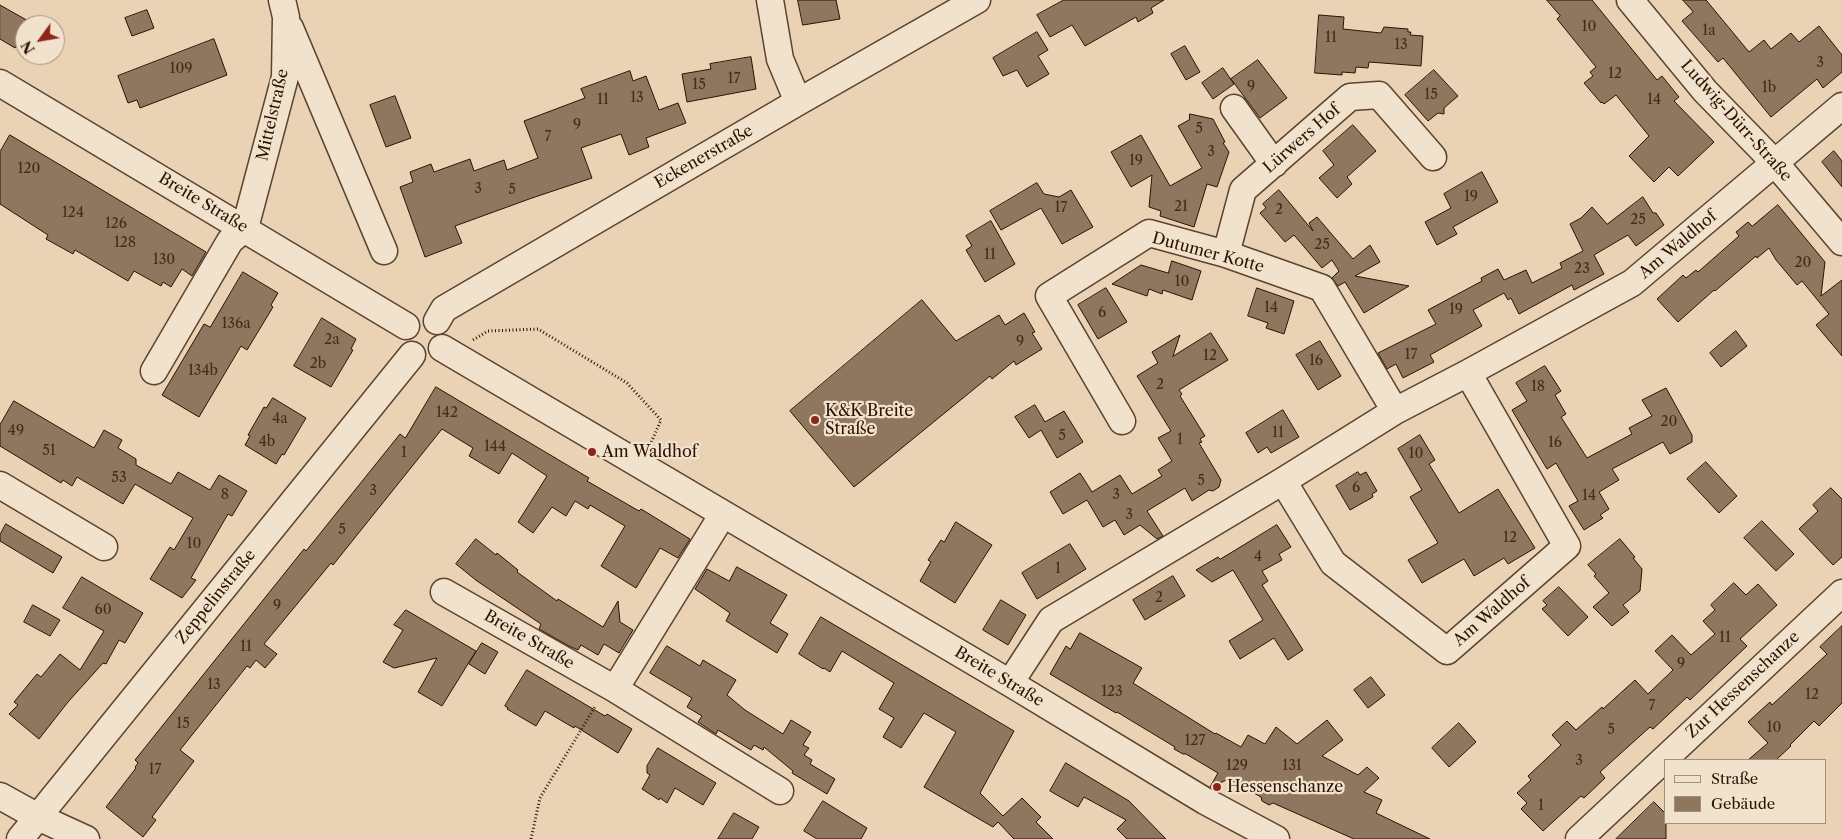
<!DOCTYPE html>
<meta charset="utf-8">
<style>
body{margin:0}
#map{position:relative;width:1842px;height:839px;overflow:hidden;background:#e9d3b4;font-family:"Libre Caslon Text",serif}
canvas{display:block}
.legend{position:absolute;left:1664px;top:759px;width:162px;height:65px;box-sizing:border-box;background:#f1e2ce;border:1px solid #a38f7c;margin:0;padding:6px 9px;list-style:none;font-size:15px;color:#2e1200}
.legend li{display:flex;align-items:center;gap:10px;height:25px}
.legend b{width:25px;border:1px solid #a38f7c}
.north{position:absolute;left:15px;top:15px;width:50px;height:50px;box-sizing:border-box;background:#f1e2ce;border:1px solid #a38f7c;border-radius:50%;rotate:238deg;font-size:14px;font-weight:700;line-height:20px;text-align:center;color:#2e1200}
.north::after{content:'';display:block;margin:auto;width:18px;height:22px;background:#8f2418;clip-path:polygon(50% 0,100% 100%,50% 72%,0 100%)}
</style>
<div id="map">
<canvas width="1842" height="839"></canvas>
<ul class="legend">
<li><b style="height:6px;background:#f1e2ce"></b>Straße</li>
<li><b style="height:14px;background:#8f765e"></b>Gebäude</li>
</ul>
<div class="north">N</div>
</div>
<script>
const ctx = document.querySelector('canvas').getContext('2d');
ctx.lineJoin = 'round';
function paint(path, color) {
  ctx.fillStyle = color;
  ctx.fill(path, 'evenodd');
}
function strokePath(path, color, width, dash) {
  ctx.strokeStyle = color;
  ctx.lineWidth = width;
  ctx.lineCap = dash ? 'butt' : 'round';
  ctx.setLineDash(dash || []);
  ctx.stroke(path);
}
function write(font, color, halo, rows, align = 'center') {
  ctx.font = font + ' "Libre Caslon Text",serif';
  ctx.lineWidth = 4.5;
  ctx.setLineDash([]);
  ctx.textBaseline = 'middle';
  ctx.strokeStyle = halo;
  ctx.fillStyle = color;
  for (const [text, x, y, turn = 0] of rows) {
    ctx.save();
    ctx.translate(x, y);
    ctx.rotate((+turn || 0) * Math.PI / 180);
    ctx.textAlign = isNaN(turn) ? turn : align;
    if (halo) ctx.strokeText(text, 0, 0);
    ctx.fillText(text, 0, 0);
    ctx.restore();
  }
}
const building = new Path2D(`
 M798 0H836L840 19 803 25Z
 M1064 0H1164L1151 8 1153 13 1138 22 1136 17 1085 46 1072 25 1050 37 1037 15Z
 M1547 0H1592L1657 80 1662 76 1679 97 1674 101 1714 142 1678 176 1669 167 1654 182 1629 156 1649 136 1616 95 1604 104 1602 102 1601 103 1584 83 1593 76 1590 72 1596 67 1557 19 1560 16Z
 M1683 0H1706L1749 52 1764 40 1771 49 1791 33 1799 42 1819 26 1842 55V72L1823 88 1817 79 1771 117 1723 58 1718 62 1682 21 1693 12Z
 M0 5 30 22 28 25H25V30L15 48 0 39Z
 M147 10 154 28 132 36 125 18Z
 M1319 15 1344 17 1343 29 1381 33 1384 27 1408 29V32H1411L1410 35 1423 36 1421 66 1369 62 1368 68 1356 67 1355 73 1342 72V75L1315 73Z
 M1037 32 1048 50 1038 56 1049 74 1027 87 1017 70 1003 76 993 58Z
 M214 39 227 75 140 108 137 100 128 103 118 76Z
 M1185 46 1200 72 1186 80 1171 54Z
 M751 57 756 89 687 102 682 74 711 69 710 64Z
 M1258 60 1287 98 1260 118 1231 79Z
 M1223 68 1234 84 1213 99 1202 83Z
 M1434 70 1458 96 1444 108V114L1438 113 1428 121 1405 95Z
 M630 71 633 81 646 76 659 110 678 103 686 123 646 138 649 147 629 155 621 134 581 148 592 178 532 198 455 226 462 243 425 257 400 187 413 182 410 172 431 164 434 172 470 159 474 171 504 160 507 170 538 158 524 121 585 98 581 89Z
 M395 96 411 138 386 147 370 105Z
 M1190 114 1213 119 1225 142 1223 143 1229 152 1217 187 1207 184 1194 227 1160 216 1161 211 1149 207 1152 175 1131 187 1111 152 1141 135 1170 186 1202 168 1178 126 1189 120Z
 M1353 125 1376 151 1347 177 1352 184 1337 198 1319 178 1334 165 1323 151Z
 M10 135 206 252 192 276 182 269 171 287 163 282 161 286 134 271 128 281 75 250 73 254 46 239 48 235 0 204V152Z
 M1834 151 1842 161V187L1822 162Z
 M1482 172 1498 202 1453 227 1457 234 1437 245 1425 222 1451 208 1444 194Z
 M1037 183 1044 194 1059 197 1071 190 1093 227 1062 244 1041 208 1001 230 990 211Z
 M1279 190 1313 231 1309 223 1317 217 1353 259 1370 245 1380 262 1355 276 1409 286 1364 313 1345 282 1338 286 1332 278 1339 271 1332 260 1322 268 1294 235 1285 242 1260 213 1266 208 1263 204Z
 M1643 197 1653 213H1656L1664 225 1636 246 1628 235 1594 255 1604 274 1574 290 1572 285 1519 314 1511 298 1508 300 1504 293 1473 310 1482 326 1430 355 1434 362 1403 378 1396 364 1387 369 1378 353 1436 324 1428 310 1482 281 1481 278 1498 269 1504 280 1526 270 1532 283 1562 268 1560 263 1583 251 1570 224 1581 218 1592 207 1607 224Z
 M1778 205 1825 262 1821 296 1842 280V356L1816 325 1829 314 1802 281 1797 285 1776 260 1769 248 1757 258 1756 256 1715 291 1714 290 1678 322 1657 299 1683 275 1686 278 1696 270 1698 272 1739 236 1736 232 1748 222 1752 226Z
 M991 221 1015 264 985 282 966 250 972 246 966 236Z
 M1172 261 1201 271 1192 300 1163 290 1162 294 1149 289 1147 296 1112 284 1141 265 1168 273Z
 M243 272 278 293 271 305 273 307 247 350 241 346 199 417 162 395 204 324 210 327Z
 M1106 288 1127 322 1098 339 1078 305Z
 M1257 288 1294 301 1284 334 1266 328 1268 323 1248 316Z
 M922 300 956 341 999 315 1005 325 1024 313 1035 332 1032 333 1042 349 1016 365 1014 361 992 379 990 376 854 487 790 411Z
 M322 318 356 339 351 349 353 350 331 387 294 366Z
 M1736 331 1747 346 1721 367 1710 353Z
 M1211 333 1228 360 1179 390 1182 394 1180 396 1205 436 1200 439 1202 442 1199 443 1221 480 1219 487 1213 491 1209 490 1192 501 1185 488 1147 511 1163 536 1157 539 1140 525 1124 535 1115 520 1103 527 1087 500 1063 514 1050 492 1080 473 1092 492 1120 475 1132 494 1162 476 1158 470 1172 461 1158 438 1171 431 1137 376 1158 363 1152 352 1180 335 1173 356Z
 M1320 341 1341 376 1318 390 1296 355Z
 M1545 366 1561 391 1555 395 1566 414 1561 417 1587 458 1632 434 1629 428 1652 416 1642 400 1666 388 1692 435V442L1670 454 1663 442 1612 469 1619 480 1599 492 1609 509 1600 515 1603 518 1584 530 1569 506 1578 501 1556 463 1547 469 1512 410 1527 401 1516 383Z
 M436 387 589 478 587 481 639 511 641 509 690 539 678 558 660 548 636 588 601 566 625 526 590 505 588 509 575 501 566 516 552 507 533 533 518 522 547 476 512 453 499 474 469 456 473 448 442 429 333 565 331 563 264 644 277 654 265 668 256 660 250 668 247 666 180 750 194 761 152 817 156 820 143 837 106 807 136 768 135 767 138 763 135 760 304 549 306 551 400 434 405 438Z
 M273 398 306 418 284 455 282 454 276 464 245 445 250 436 248 435 264 407 266 408Z
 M14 401 94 448 104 430 122 440 118 448 136 459V465L171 484 178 472 210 490 219 475 247 491 232 516 228 514 191 578 196 580 182 598 150 579 170 547 174 550 193 518 135 484 123 504 77 477 72 486 63 480 61 483 0 446V425Z
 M1035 405 1045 422 1064 411 1083 442 1057 458 1041 430 1029 438 1015 417Z
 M1283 410 1299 437 1271 453 1267 447 1258 453 1246 433Z
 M1420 435 1435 460 1429 464 1459 513 1498 489 1535 548 1508 564 1504 558 1474 576 1464 559 1422 583 1408 560 1438 543 1410 497 1422 490 1398 449Z
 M1706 462 1737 496 1719 513 1687 479Z
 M1358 472 1360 475 1366 472 1377 491 1372 494 1373 497 1350 510 1336 486Z
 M1831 488 1842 499V557L1833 565 1799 529 1818 511 1813 505Z
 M1762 521 1794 554 1776 571 1744 538Z
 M956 522 992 545 955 603 920 581 931 562 928 560 941 540 944 542Z
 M6 524 62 557 53 573 0 541V535Z
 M1277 525 1291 547 1279 554 1282 560 1262 571 1268 581 1262 585 1303 650 1288 660 1274 638 1240 659 1229 641 1263 620 1233 570 1212 582 1196 570 1218 557 1220 559Z
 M476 539 496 555 497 553 518 570 517 572 557 601 558 599 603 627 618 601 620 622 633 630 619 653 604 644 598 655 581 645 578 650 569 646 539 629 541 624 477 581 456 564Z
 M1620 539 1635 557 1633 558 1642 569 1640 591 1623 605 1629 612 1612 626 1593 607 1609 593 1594 576 1596 574 1588 565Z
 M1070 544 1086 569 1037 599 1022 573Z
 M737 567 787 595 770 623 788 634 777 653 726 621 730 613 695 589 707 569 729 581Z
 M1173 576 1185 596 1145 620 1133 600Z
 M82 577 143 613 125 643 119 640 106 664 103 663 68 702 39 739 9 714 18 705 14 702 37 674 41 677 60 654 80 670 104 631 63 608Z
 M1734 583 1746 595 1758 584 1777 605 1740 639 1747 646 1690 700 1687 697 1653 729 1650 727 1600 772 1605 778 1584 798 1581 796 1543 831 1521 809 1527 803 1517 793 1531 780 1528 776 1561 745 1552 735 1567 721 1576 730 1602 707 1603 709 1635 680 1648 694 1673 670 1655 651 1672 635 1691 655 1715 634 1703 621 1715 610 1711 605Z
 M1559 587 1588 617 1568 636 1542 609 1547 605 1543 601Z
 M1001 600 1026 615 1008 645 983 630Z
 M33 605 60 620 50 636 24 622Z
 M406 610 476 651 442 706 418 692 437 658 394 668 383 662 403 630 394 625Z
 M821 617 1014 731 980 793 1003 816 1022 798 1041 817 1036 822 1053 839H1014L998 822 993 827 924 787 956 732 924 713 901 748 883 737 894 718 879 709 894 683 842 651 830 672 824 668 823 669 799 654Z
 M1842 626V703L1819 726 1814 721 1790 745 1791 746 1776 760H1748L1768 743 1748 722 1770 702 1772 705 1827 654 1820 647Z
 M1080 633 1142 668 1133 683 1215 734 1216 733 1241 747 1248 735 1265 744 1276 727 1297 744 1327 720 1343 740 1322 756 1358 775 1367 767 1379 778 1364 792 1382 800 1376 813 1430 839H1354L1273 803 1269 805 1262 801 1261 797 1229 779 1210 787 1218 773 1186 754H1183L1174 749 1175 747 1117 712 1116 713 1050 674 1066 646 1070 649Z
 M482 643 498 652 485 674 469 664Z
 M667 646 700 666 703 660 736 680 727 695 745 710 783 734 791 720 811 732 803 745 809 748 804 755 812 760 810 764 835 779 827 794 792 773 793 771 764 747 763 750 754 745 751 750 718 730 716 734 698 722 702 716 687 707 692 698 650 673Z
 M527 670 605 716 607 714 632 729 618 753 575 726 574 728 545 711 536 726 507 709 508 708 505 706Z
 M1371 677 1385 695 1368 708 1354 690Z
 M1459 723 1476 742 1449 767 1432 748Z
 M658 748 716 783 703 805 675 788 667 803 660 798 659 800 642 789 650 775 647 773V766Z
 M1066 763 1129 801 1166 839H1127L1117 829 1126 820 1084 797 1078 807 1050 791Z
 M823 801 867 828 861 839H817L804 831Z
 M1654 802 1666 814V839H1616Z
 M734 813 759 827 752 839H718Z`);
const path = new Path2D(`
 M473 340 488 331 538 329 627 383 661 420 650 445
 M531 839 540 798 596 705`);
const minor = new Path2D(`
 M770 0 780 59 798 102
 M1630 0 1705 91 1775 163 1842 242
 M290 28 384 251
 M0 83 406 326
 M1234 108 1274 164
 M1226 254 1243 190 1350 97 1379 95 1433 157
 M437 321 444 309 798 102 977 0
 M442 348 1010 683 1205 801 1276 839
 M154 371 230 241 245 228 285 77 286 17 282 0
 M1122 421 1049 296 1149 233 1226 254 1322 288 1395 411
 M1283 481 1333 563 1447 651 1567 546 1468 373
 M0 485 104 547
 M444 592 615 689 780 791
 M1010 683 1051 620 1283 481 1395 411 1468 373 1632 283 1842 106
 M615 689 723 514
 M0 796 38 817 86 839
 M20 839 412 355
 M1579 839 1842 593`);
const markers = [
 [815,420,5,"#8f2418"],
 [592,452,5,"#8f2418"],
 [1217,787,5,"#8f2418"]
];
const numberNames = [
 ["10",1589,27],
 ["1a",1709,31],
 ["11",1331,38],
 ["13",1401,45],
 ["3",1820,63],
 ["109",181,69],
 ["12",1615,74],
 ["17",734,79],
 ["15",699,85],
 ["9",1251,87],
 ["1b",1769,88],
 ["15",1431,95],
 ["13",637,98],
 ["11",603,100],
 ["14",1654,100],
 ["9",577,125],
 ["5",1199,129],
 ["7",548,137],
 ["3",1211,152],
 ["19",1136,161],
 ["120",29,169],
 ["3",478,189],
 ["5",512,190],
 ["19",1471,197],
 ["21",1181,207],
 ["17",1061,208],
 ["2",1279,210],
 ["124",73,213],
 ["25",1638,220],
 ["126",116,224],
 ["128",125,243],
 ["25",1322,245],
 ["11",990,255],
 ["130",164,260],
 ["20",1803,263],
 ["23",1582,269],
 ["10",1182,282],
 ["14",1271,308],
 ["19",1456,310],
 ["6",1102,313],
 ["136a",236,324],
 ["2a",332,340],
 ["9",1020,342],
 ["17",1411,355],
 ["12",1210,356],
 ["16",1316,361],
 ["2b",318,364],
 ["134b",203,371],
 ["2",1160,385],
 ["18",1538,387],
 ["142",447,413],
 ["4a",280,419],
 ["20",1669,422],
 ["49",16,431],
 ["11",1278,433],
 ["5",1062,436],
 ["1",1180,440],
 ["4b",267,442],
 ["16",1555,443],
 ["144",495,447],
 ["51",49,451],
 ["1",404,453],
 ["10",1416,454],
 ["53",119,478],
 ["5",1201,481],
 ["6",1356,488],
 ["3",373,491],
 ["8",225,495],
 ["3",1116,495],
 ["14",1589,496],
 ["3",1129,515],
 ["5",342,530],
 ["12",1510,538],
 ["10",194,544],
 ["4",1258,557],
 ["1",1058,569],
 ["2",1159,598],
 ["9",277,606],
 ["60",103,610],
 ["11",1725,638],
 ["11",246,647],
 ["9",1681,664],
 ["13",214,685],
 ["123",1112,692],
 ["12",1812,695],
 ["7",1652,706],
 ["15",183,724],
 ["10",1774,728],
 ["5",1611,730],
 ["127",1195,741],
 ["3",1579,761],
 ["129",1237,766],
 ["131",1292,766],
 ["17",155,770],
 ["1",1541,806]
];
const streetNames = [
 ["Mittelstraße",273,115,-77],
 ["Ludwig-Dürr-Straße",1736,121,48],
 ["Lürwers Hof",1302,139,-41],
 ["Eckenerstraße",704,157,-30],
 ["Breite Straße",203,203,31],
 ["Am Waldhof",1678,245,-40],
 ["Dutumer Kotte",1208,253,15],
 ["Zeppelinstraße",216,597,-51],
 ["Am Waldhof",1492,612,-41],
 ["Breite Straße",529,640,30],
 ["Breite Straße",999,677,31],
 ["Zur Hessenschanze",1743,685,-43]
];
const poiNames = [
 ["K&K Breite",825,411],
 ["Straße",825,429],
 ["Am Waldhof",602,452],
 ["Hessenschanze",1227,787]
];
paint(building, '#8f765e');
strokePath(building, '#2e1200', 1);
strokePath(minor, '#5d422d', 29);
strokePath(path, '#2e1200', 3, [1, 2.5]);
strokePath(minor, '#f1e2ce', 26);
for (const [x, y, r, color] of markers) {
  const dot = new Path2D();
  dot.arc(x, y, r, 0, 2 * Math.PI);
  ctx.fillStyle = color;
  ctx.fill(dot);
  strokePath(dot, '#f1e2ce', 2);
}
write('14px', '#462b18', null, numberNames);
write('16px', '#2e1200', '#f1e2ce', streetNames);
write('16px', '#2e1200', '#f1e2ce', poiNames, 'left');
</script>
